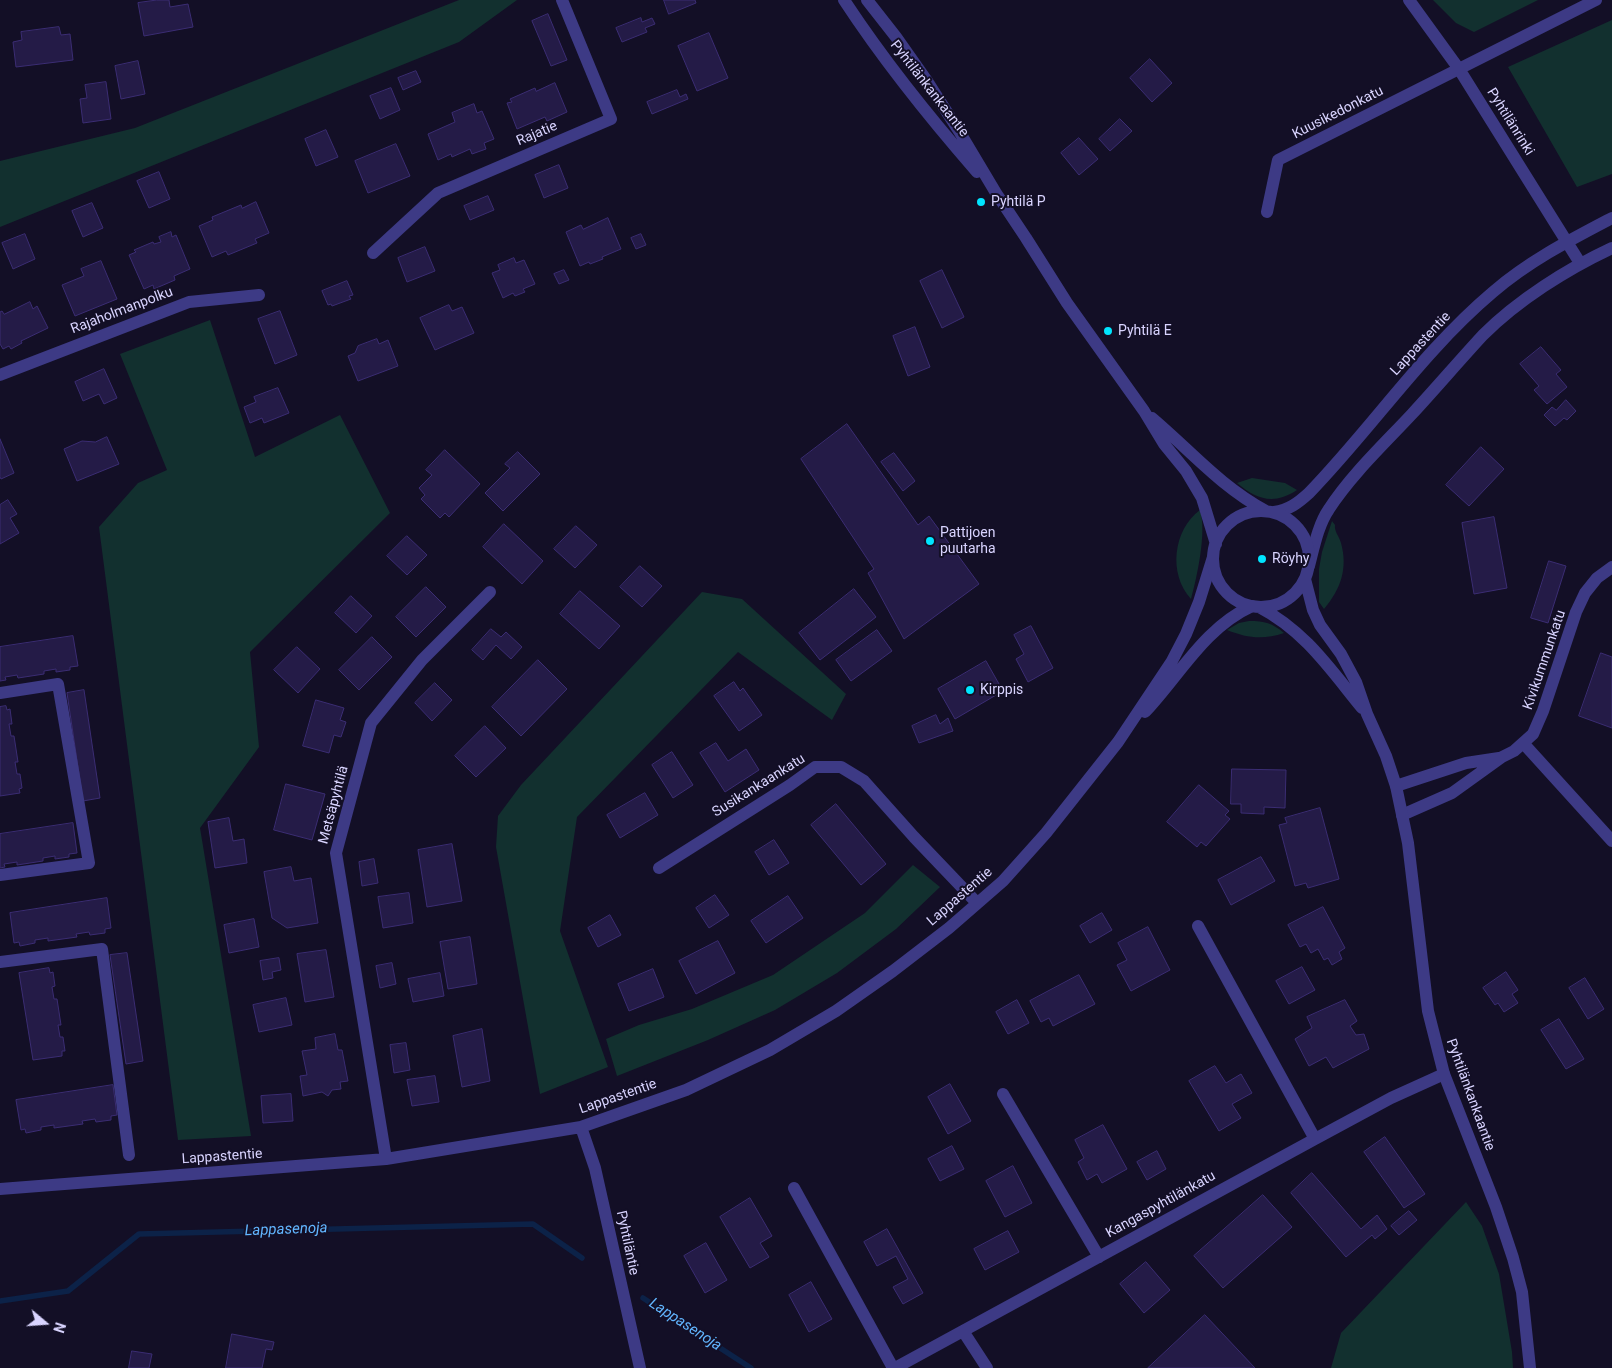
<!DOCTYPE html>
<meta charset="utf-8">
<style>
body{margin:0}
#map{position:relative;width:1612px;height:1368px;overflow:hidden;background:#130f26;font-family:Roboto,sans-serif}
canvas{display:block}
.north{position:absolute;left:20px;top:1298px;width:50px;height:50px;-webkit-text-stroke:4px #130f26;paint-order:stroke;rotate:108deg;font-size:14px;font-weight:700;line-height:20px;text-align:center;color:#d9d4ff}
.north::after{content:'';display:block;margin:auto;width:18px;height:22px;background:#d9d4ff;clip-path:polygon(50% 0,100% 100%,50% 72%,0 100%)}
</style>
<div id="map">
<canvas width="1612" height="1368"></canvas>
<div class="north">N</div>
</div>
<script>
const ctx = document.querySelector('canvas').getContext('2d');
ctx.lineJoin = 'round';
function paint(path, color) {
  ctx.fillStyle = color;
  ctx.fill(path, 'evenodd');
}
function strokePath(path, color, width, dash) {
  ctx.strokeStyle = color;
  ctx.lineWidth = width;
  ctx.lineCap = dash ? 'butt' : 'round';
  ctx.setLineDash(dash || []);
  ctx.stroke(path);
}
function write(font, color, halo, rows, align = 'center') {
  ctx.font = font + ' Roboto,sans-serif';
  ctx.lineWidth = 4;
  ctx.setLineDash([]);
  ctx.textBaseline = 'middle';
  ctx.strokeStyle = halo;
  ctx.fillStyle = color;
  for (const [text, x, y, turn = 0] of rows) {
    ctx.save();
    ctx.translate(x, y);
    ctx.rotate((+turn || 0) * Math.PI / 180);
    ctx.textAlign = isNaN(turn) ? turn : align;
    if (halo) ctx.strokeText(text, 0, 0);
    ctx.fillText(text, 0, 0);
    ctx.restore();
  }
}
const green = new Path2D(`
 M459 0H517L459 42 0 227V161L135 128Z
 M1433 0H1538L1474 32 1456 23Z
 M1612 20V174L1577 187 1508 67Z
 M210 320 255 457 340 415 390 513 250 652 259 747 200 828 251 1136 178 1140 99 527 138 483 167 470 120 354Z
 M1252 478 1285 483 1297 490C1274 505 1257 500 1237 483Z
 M1200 510C1207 532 1197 577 1191 599 1168 574 1173 530 1200 510Z
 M1332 521 1335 525C1334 531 1339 536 1341 543 1348 568 1341 589 1324 609L1319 602V569L1322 552Z
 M702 592 742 599 846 694 832 720 738 652 577 817 560 931 608 1067 540 1094 496 847 498 816 521 785Z
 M1249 621C1265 621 1272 623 1284 633 1263 640 1247 638 1227 630L1239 623Z
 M913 865 940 887 896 929 837 973 775 1010 708 1040 617 1076 606 1039 639 1025 692 1009 773 975 865 913Z
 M1466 1202 1482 1226 1499 1274 1512 1352 1513 1368H1331L1341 1333Z`);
const stream = new Path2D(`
 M643 1298 751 1368
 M0 1301 68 1291 139 1234 533 1224 582 1258`);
const building = new Path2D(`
 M157 0H169L170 7 188 4 193 27 144 36 138 3Z
 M664 0H695L696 3 669 14Z
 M548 14 567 60 551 66 532 21Z
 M641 18 642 22 652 18 655 24 645 28 647 32 622 42 616 28Z
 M59 27 61 35 70 34 73 60 16 67 13 42 22 40 21 32Z
 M709 33 728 78 697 91 678 46Z
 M1150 59 1172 83 1152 102 1130 78Z
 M138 61 145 94 121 99 115 66Z
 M416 71 421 82 403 90 398 78Z
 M106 82 111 119 83 123 80 99 87 98 85 85Z
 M555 83 567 112 547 121 545 117 517 129 507 103 512 102 510 99 535 88 536 91Z
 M391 88 400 110 380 119 370 96Z
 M677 90 680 97 686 94 688 99 652 114 647 102Z
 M474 104 477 113 482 111 494 139 484 143 486 149 472 154 470 149 452 157 451 154 438 160 428 134 455 122 452 113Z
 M1120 119 1132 131 1110 151 1099 139Z
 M326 130 338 157 316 166 305 139Z
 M1079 138 1098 159 1079 175 1061 153Z
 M396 144 410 176 368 193 355 161Z
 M559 165 568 188 544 198 535 175Z
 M159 172 170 199 149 208 137 181Z
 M488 196 494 210 470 220 464 206Z
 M256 202 269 233 255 239 257 243 228 255 226 251 212 257 199 226 213 220 212 217 241 205 242 208Z
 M92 203 103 228 83 237 72 211Z
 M608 218 621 249 602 257 603 259 590 264 589 262 580 266 566 232 581 225 583 229Z
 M171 232 172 237 176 235 190 269 174 276 175 280 154 289 153 285 144 289 129 255 136 252 134 250 153 242 154 244 161 242 159 237Z
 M25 234 35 259 13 269 2 243Z
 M641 234 646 245 636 249 631 238Z
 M425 247 435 271 407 282 398 258Z
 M514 258 516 263 524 260 535 284 523 289 525 292 515 296 513 293 503 298 492 273 500 270 498 265Z
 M101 261 117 299 75 316 62 285 84 276 81 269Z
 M564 270 569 280 559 284 554 274Z
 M942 270 964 317 942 328 920 281Z
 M347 281 353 295 349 296 351 299 332 306 331 304 328 305 322 291Z
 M30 302 33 309 37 306 48 328 21 341 22 343 11 349 9 346 3 349 0 344V312L2 311 4 314Z
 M449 305 452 311 462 307 474 333 435 350 420 318Z
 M280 311 297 355 275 364 258 319Z
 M915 327 930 367 908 376 893 336Z
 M377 339 379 344 388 340 398 366 358 381 348 356 355 353 358 346Z
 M1541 347 1561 370 1556 374 1567 387 1547 404 1534 390 1539 386 1520 364Z
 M104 369 117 398 104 404 99 394 83 401 75 382Z
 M278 388 289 413 264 423 262 418 250 423 244 407 256 402 254 397Z
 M1566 400 1576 411 1567 420 1564 418 1555 426 1544 415 1552 407 1556 410Z
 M847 424 918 525 929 516 979 584 904 639 868 573 874 569 801 459Z
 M107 437 119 464 77 481 64 449 82 441 95 442Z
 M0 439 14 473 1 479 0 477Z
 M1481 447 1504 469 1469 506 1446 485Z
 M445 450 480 484 449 517 445 513 440 518 421 499 425 495 419 488 432 475 426 470Z
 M518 452 540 474 503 511 485 493 510 468 505 464Z
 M894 453 915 481 903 491 881 462Z
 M8 500 17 514 10 518 19 533 0 544V505Z
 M1494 517 1507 588 1474 594 1462 523Z
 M504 524 543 561 522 584 483 547Z
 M576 526 597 545 575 568 554 549Z
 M407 536 427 555 407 575 387 556Z
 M1549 561 1566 566 1548 623 1531 618Z
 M640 566 662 586 642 607 620 587Z
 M426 587 446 607 416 637 396 617Z
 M854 589 876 617 820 660 799 633Z
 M580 591 620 626 599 649 560 614Z
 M351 596 372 616 356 633 335 613Z
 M1031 626 1053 668 1028 682 1016 659 1024 654 1014 635Z
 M491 629 501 637 506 632 522 647 511 659 496 645 483 660 472 650Z
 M877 630 892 651 851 681 836 660Z
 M73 636 78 666 70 667V670L56 672V669L44 671V674L18 678 17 675 5 677 6 680 0 681V647Z
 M372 637 392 657 359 690 339 670Z
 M297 647 320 669 298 693 274 670Z
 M1601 653 1612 657V728L1579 716Z
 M538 660 567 689 521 736 492 707Z
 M986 661 1003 691 955 719 938 689Z
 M734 682 740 691 743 688 762 715 739 731 714 696Z
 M435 683 452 700 432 721 415 703Z
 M84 690 100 798 83 801 67 693Z
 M316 700 344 708 340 720 346 722 341 737 334 735 329 753 303 746Z
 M6 706 7 710 10 709 12 724H9L11 736H14L18 762H15L17 774H20L22 788 19 789 20 793 0 796V707Z
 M936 715 940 724 948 718 953 731 919 743 912 726Z
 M485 726 506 748 476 777 455 756Z
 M716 743 728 761 746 749 759 770 725 792 700 753Z
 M672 752 693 785 673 798 652 765Z
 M1232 769 1286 770 1285 808 1264 807V814L1241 813V804H1231Z
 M286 784 325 794 312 840 274 830Z
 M1199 785 1229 811 1225 815 1230 819 1206 846 1201 842 1197 847 1167 822Z
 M645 793 658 815 620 838 607 815Z
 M836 804 886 864 861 885 811 825Z
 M1320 808 1339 879 1308 888 1306 883 1295 886 1279 825 1287 823 1285 818Z
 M229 818 233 841 244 839 247 863 215 868 208 822Z
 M73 823 77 853 69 854V857L55 859V856L43 858V861L17 865V862L4 864 5 867 0 868V834Z
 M774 840 789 863 769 875 755 852Z
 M452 844 462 901 427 907 418 850Z
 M1261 857 1275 881 1231 905 1218 880Z
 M374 859 378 883 362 886 359 862Z
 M291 867 294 881 311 878 318 923 287 928 272 918 264 872Z
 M409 893 413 923 383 928 378 897Z
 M715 895 729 915 709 928 696 908Z
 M788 896 803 918 766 943 751 921Z
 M107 898 111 928 105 929V933L90 935 89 932 76 934 77 937 48 941V938L35 940V943L20 946 19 942 14 943 10 913Z
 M1323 907 1345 948 1339 952 1342 959 1332 965 1328 958 1324 960 1318 949 1311 953 1306 944 1300 947 1288 925Z
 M1102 913 1112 930 1090 943 1080 926Z
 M610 915 621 935 598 947 588 928Z
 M254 919 259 947 229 953 224 925Z
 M1148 927 1170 970 1131 991 1117 965 1127 960 1118 943Z
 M470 937 477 984 448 989 440 942Z
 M718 941 735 973 696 994 679 961Z
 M326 950 334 997 305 1002 297 954Z
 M127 953 143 1061 126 1064 110 955Z
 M279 958 281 970 272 972 273 978 263 980 260 961Z
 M392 963 396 984 380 988 376 966Z
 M1302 967 1315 990 1289 1004 1276 981Z
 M49 968 50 973 53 972 55 986 52 987 54 999H57L61 1025H58L60 1037H63L65 1051H62V1056L33 1060 19 973Z
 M653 969 664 997 629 1011 618 984Z
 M1506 972 1518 990 1512 994 1518 1003 1504 1012 1498 1003 1495 1005 1483 988Z
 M440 973 444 996 413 1002 408 979Z
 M1079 975 1095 1004 1053 1026 1049 1018 1041 1022 1030 1001Z
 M1585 978 1604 1009 1588 1019 1569 988Z
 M286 998 292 1025 259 1032 253 1005Z
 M1017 1000 1029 1023 1008 1034 996 1012Z
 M1345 1000 1357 1021 1350 1026 1356 1035 1364 1034 1369 1049 1333 1068 1326 1057 1309 1066 1295 1039 1312 1028 1307 1017Z
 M1559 1019 1584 1059 1566 1069 1541 1030Z
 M482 1029 490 1081 462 1087 453 1036Z
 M335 1034 338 1050H342L348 1081 340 1082 341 1089 332 1090 328 1096 322 1092 303 1096 300 1076 307 1075 302 1051 316 1049 315 1038Z
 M406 1043 410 1070 394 1073 390 1045Z
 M1215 1066 1226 1083 1241 1074 1252 1093 1232 1104 1241 1118 1219 1131 1189 1081Z
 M435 1076 439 1102 412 1106 407 1080Z
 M950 1084 971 1121 948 1134 928 1097Z
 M113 1085 117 1115 111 1116V1120L96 1122 95 1119 82 1121 83 1124 54 1128V1125L41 1127V1130L26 1133 25 1129 21 1130 16 1100Z
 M291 1094 293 1121 263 1123 261 1096Z
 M1103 1125 1127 1169 1102 1183 1097 1174 1087 1180 1078 1162 1084 1158 1075 1140Z
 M1385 1137 1425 1194 1404 1208 1364 1152Z
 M952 1146 964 1169 940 1181 928 1159Z
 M1157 1151 1166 1169 1147 1180 1137 1162Z
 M1013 1166 1032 1203 1005 1217 986 1181Z
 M1312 1173 1361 1229 1377 1215 1387 1229 1375 1239 1372 1235 1346 1257 1291 1193Z
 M1263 1195 1292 1227 1223 1288 1194 1256Z
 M750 1198 772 1236 760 1243 769 1257 750 1268 720 1217Z
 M1409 1211 1417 1220 1399 1235 1391 1226Z
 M887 1229 923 1293 903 1304 893 1287 908 1279 896 1256 877 1266 864 1242Z
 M1008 1231 1019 1252 985 1270 974 1249Z
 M706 1243 727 1280 705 1293 684 1256Z
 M1146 1262 1170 1290 1144 1313 1120 1284Z
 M811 1282 832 1319 809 1332 789 1295Z
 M1205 1315 1255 1368H1148Z
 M232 1334 274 1342 272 1350 266 1349 262 1368H226Z
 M132 1351 152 1354 149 1368H129Z`);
const minor = new Path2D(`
 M1409 0 1459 69 1580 263
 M1267 212 1278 160 1596 0
 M373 253 438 193 611 119 562 0
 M0 375 189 302 259 295
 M1274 512C1289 510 1298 503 1309 493 1372 428 1423 351 1493 292 1529 261 1570 240 1612 218
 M1309 566C1314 547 1318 525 1329 509 1351 475 1384 444 1412 414 1436 388 1459 361 1483 335 1518 300 1567 269 1612 248
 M0 693 58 684 89 863 0 875
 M1145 712C1180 675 1204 628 1252 606
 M1524 744 1612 841
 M1396 786 1466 763 1499 758
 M1402 815 1452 793 1502 757 1514 751 1533 734 1543 711 1576 612 1585 593 1597 578 1612 567
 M659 868 790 785 815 767H841L864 781 914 837 977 903
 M1198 926 1315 1139
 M0 962 102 949 129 1155
 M1003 1094 1099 1257
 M581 1127 595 1168 640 1368
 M386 1159 336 853 371 723 422 660 490 592
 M794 1188 893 1368
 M0 1189 386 1159 581 1127 686 1090 770 1050 836 1011 893 971 949 928 1003 881 1046 833 1118 742 1172 661 1186 634 1199 602 1213 557
 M963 1331 987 1368
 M895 1368 1315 1139 1391 1098 1444 1074`);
const tertiary = new Path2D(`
 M844 0C884 61 929 117 977 172
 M867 0 896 37 927 81 959 131 996 193 1026 238 1067 303 1144 411 1164 444 1186 471 1202 498 1216 544
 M1152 418C1191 451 1220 486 1266 511
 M1213 559a48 48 0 1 1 96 0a48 48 0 1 1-96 0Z
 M1305 579 1313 610 1320 625 1341 654 1356 682 1367 714 1386 756 1396 786 1408 843 1428 1011 1444 1074 1496 1207 1513 1258 1522 1292 1530 1368
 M1259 607C1305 631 1330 669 1362 708`);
const markers = [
 [981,202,5,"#00e5ff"],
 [1108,331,5,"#00e5ff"],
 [930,541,5,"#00e5ff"],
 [1262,559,5,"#00e5ff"],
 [970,690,5,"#00e5ff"]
];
const streetNames = [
 ["Pyhtilänkankaantie",929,89,52],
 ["Kuusikedonkatu",1338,113,-27],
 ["Pyhtilänrinki",1510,122,58],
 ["Rajatie",537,134,-23],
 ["Rajaholmanpolku",122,311,-21],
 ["Lappastentie",1421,344,-47],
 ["Kivikummunkatu",1545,660,-71],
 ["Susikankaankatu",759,786,-32],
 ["Metsäpyhtilä",334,805,-75],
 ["Lappastentie",960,897,-41],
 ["Pyhtilänkankaantie",1470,1095,70],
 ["Lappastentie",618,1097,-19],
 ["Lappastentie",222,1157,-4],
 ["Kangaspyhtilänkatu",1161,1205,-29],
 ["Pyhtiläntie",627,1243,78]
];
const poiNames = [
 ["Pyhtilä P",991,202],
 ["Pyhtilä E",1118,331],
 ["Pattijoen",940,533],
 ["puutarha",940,549],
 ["Röyhy",1272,559],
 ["Kirppis",980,690]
];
const waterNames = [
 ["Lappasenoja",286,1230,-2],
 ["Lappasenoja",685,1325,33]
];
paint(green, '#12302f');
strokePath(stream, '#0c2248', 5.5);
paint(building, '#241b47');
strokePath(building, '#3b2d73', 1);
strokePath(minor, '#3d3a85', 12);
strokePath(tertiary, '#3d3a85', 12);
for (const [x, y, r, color] of markers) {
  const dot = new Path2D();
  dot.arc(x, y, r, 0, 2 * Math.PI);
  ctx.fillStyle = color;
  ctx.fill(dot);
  strokePath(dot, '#130f26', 2);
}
write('14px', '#d9d4ff', '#130f26', streetNames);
write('14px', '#d9d4ff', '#130f26', poiNames, 'left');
write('italic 15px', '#62b6ff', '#130f26', waterNames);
</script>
